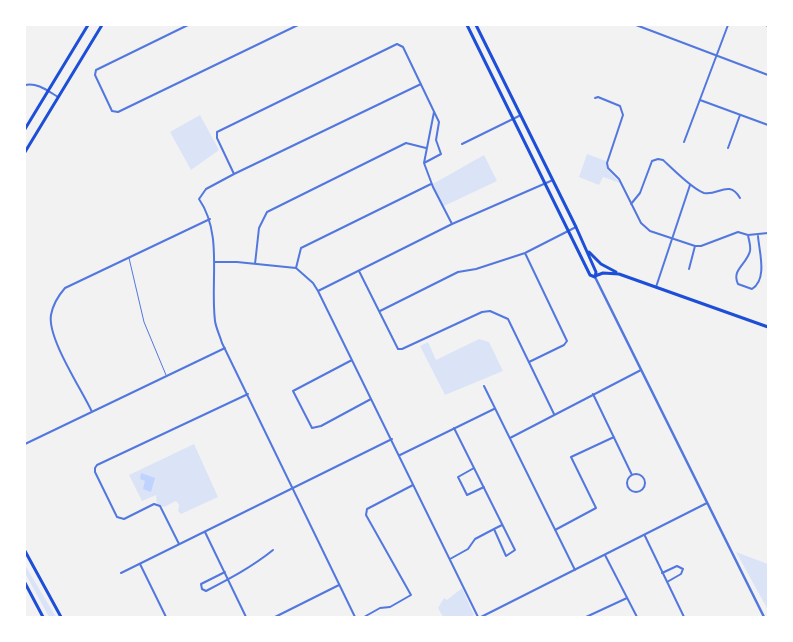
<!DOCTYPE html>
<style>
body{margin:0}
#map{position:relative;width:793px;height:642px;overflow:hidden;background:#f2f2f2;font-family:"PT Sans Narrow",sans-serif}
canvas{display:block}
.frame{position:absolute;inset:0;border:26px solid #fff;pointer-events:none}
</style>
<div id="map">
<canvas width="793" height="642"></canvas>
<div class="frame"></div>
</div>
<script>
const ctx = document.querySelector('canvas').getContext('2d');
ctx.lineJoin = 'round';
function paint(path, color) {
  ctx.fillStyle = color;
  ctx.fill(path, 'evenodd');
}
function strokePath(path, color, width, dash) {
  ctx.strokeStyle = color;
  ctx.lineWidth = width;
  ctx.lineCap = dash ? 'butt' : 'round';
  ctx.setLineDash(dash || []);
  ctx.stroke(path);
}
const green = new Path2D(`
 M200 115 219 150 191 170 170 132Z
 M587 154 606 161 607 169 620 183 603 177 599 185 579 177Z
 M484 155 497 181 442 207 431 185Z
 M479 339 489 342 503 371 445 395 420 346 428 342 436 360Z
 M194 444 218 497 181 514 178 511 179 505 176 501 164 507 157 505 156 495 142 501 129 475Z
 M736 552 768 564V610Z
 M25 565 56 617H49L25 573Z
 M462 588 474 615 471 617H443L438 608 444 598 447 600Z`);
const water = new Path2D(`
 M141 473 155 478 151 492 143 489 145 481 140 479Z`);
const service = new Path2D(`
 M129 258 144 322 166 375`);
const minor = new Path2D(`
 M188 25 96 70 95 75 112 111 118 112 298 25
 M636 25 768 75
 M766 25 768 26
 M25 85C37 82 48 91 58 97
 M595 98 598 97 620 106 623 115 607 163 608 168 619 179 641 223 650 231 695 246H701L738 232 748 235 768 233
 M700 100 768 125
 M434 112 424 163 433 187 452 224
 M684 142 728 25
 M462 144 521 115
 M728 148 740 115
 M234 174 217 138V132L397 44 403 47 439 122 436 140 441 154 424 163
 M631 204 640 193 652 161 658 159 663 160C673 169 692 189 704 193 718 196 729 179 740 198
 M748 235C749 241 751 246 750 251 747 264 731 270 738 284L752 289C768 279 759 251 758 236
 M525 253 567 341 564 345 529 362
 M214 262H237L296 268 313 283 318 291 478 617
 M255 264 259 228 267 212 406 143 426 148
 M296 268 301 248 431 184
 M689 269 695 246
 M359 271 398 349H402L482 312 490 311 508 319 554 414
 M656 287 690 185
 M318 291 452 224 553 180
 M380 311 458 272 476 269 525 253 576 227
 M352 360 293 391 312 428 321 426 371 399
 M484 386 575 570
 M593 394 632 475
 M92 412C82 390 47 338 51 315 53 304 58 296 65 288L210 219
 M454 428 515 550 506 556 494 529 502 525
 M510 438 641 370
 M25 444 225 348
 M400 455 494 409
 M474 468 458 477 467 495 484 487
 M627 483a9 9 0 1 1 18 0a9 9 0 1 1-18 0Z
 M555 530 596 508 571 457 614 437
 M205 532 246 617
 M645 536 684 617
 M179 544 160 506 154 504 124 519 117 517 95 472V468L97 465 248 394
 M605 555 637 617
 M450 559 468 549 475 539 494 529
 M140 564 166 617
 M225 572 201 584 202 589 206 591C229 579 252 567 273 550
 M121 573 392 439
 M662 573 677 566 683 569 681 574 667 582
 M275 617 339 585
 M355 617 222 343C220 336 216 328 215 321 210 280 223 234 199 199L206 189 234 174 421 84
 M364 617 380 608 390 607 411 595 366 515 367 509 413 485
 M481 617 707 503
 M586 617 627 598`);
const tertiary = new Path2D(`
 M595 277 764 617`);
const secondary = new Path2D(`
 M467 25 590 275 595 277
 M476 25 576 227 596 272 595 277
 M589 252 601 264 616 272
 M595 276 603 273 619 274 768 327`);
const primary = new Path2D(`
 M25 129 88 25
 M25 152 102 25
 M25 551 61 617
 M25 583 43 617`);
paint(green, '#dbe4f7');
paint(water, '#bfd3fe');
strokePath(service, '#5277de', 1);
strokePath(minor, '#5277de', 2);
strokePath(tertiary, '#5277de', 2.5);
strokePath(secondary, '#1d4ed8', 3);
strokePath(primary, '#1d4ed8', 3);
</script>
